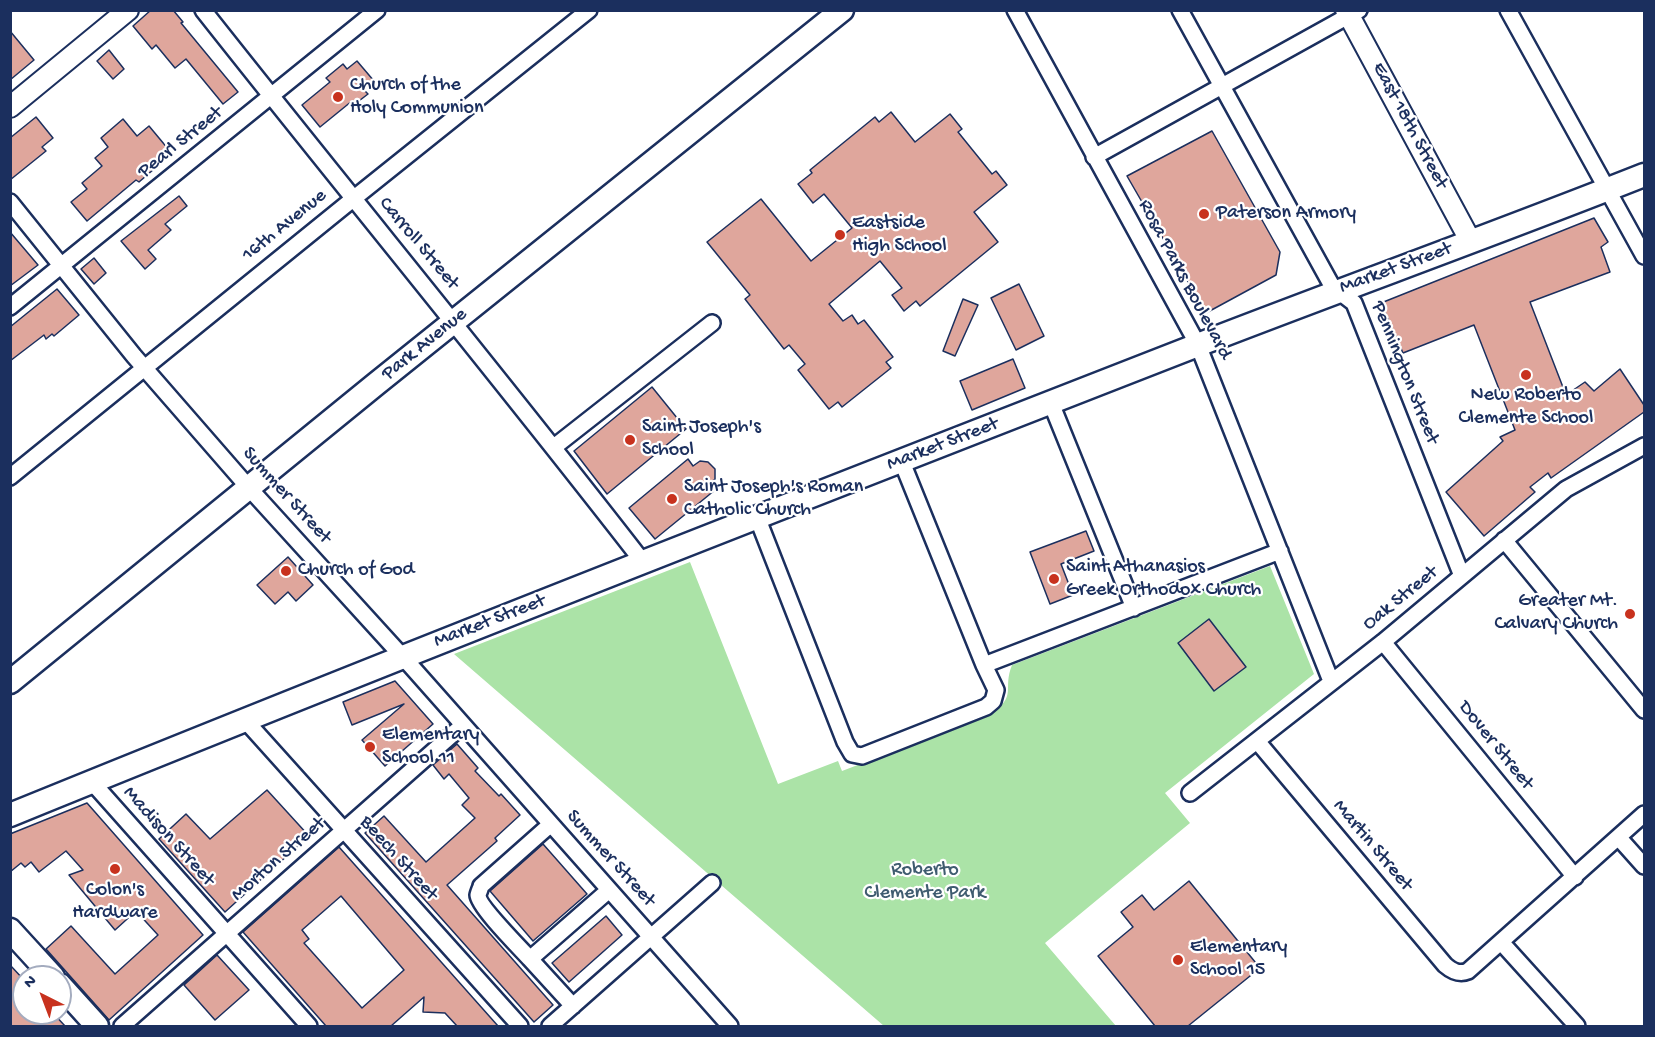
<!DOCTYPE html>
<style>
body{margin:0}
#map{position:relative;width:1655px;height:1037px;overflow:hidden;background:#fff;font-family:"Gochi Hand",sans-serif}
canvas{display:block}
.frame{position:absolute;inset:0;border:12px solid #1b2f5e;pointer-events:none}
.north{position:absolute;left:12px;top:965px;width:60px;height:60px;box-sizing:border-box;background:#fff;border:2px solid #a4acbf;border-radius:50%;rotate:318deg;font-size:16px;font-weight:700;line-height:24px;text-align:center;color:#1b2f5e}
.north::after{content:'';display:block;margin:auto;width:21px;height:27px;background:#c8321e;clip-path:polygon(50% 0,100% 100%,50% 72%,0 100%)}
</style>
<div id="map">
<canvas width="1655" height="1037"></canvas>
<div class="frame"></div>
<div class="north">N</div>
</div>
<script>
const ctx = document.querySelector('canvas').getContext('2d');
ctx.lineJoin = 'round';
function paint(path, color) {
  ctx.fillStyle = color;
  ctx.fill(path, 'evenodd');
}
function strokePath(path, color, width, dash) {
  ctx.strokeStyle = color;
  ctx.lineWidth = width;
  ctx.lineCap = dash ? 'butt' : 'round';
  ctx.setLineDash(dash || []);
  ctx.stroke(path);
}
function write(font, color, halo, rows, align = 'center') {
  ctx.font = font + ' "Gochi Hand",sans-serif';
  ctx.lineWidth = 4.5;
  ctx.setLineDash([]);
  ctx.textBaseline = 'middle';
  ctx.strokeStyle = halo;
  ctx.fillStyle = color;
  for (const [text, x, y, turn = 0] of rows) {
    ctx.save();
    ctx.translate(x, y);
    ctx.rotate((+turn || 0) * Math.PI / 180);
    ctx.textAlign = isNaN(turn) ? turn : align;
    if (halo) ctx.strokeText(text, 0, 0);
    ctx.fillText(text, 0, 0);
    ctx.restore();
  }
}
const green = new Path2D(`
 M690 562 778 784 838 761 842 771 991 714C1018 695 1002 690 1012 665L1270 566 1314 674 1165 793 1190 823 1045 943 1116 1026H884L454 654Z`);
const building = new Path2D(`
 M151 10H173L183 22 181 23 238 92 223 104 186 59 175 68 156 45 152 49 133 26Z
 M10 31 34 60 10 80Z
 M109 50 124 69 113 79 97 61Z
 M357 61 374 81 364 90 368 94 355 104 352 101 320 127 302 105 330 82 326 78 343 64 347 69Z
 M891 112 915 142 950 114 962 129 958 132 992 174 996 171 1007 185 974 212 998 242 920 306 916 301 904 311 892 295 902 288 880 261 829 304 843 321 852 315 858 324 864 320 893 357 886 362 891 368 842 407 838 402 829 409 798 370 805 364 789 345 784 349 745 299 750 295 707 242 761 199 811 261 852 228 824 194 813 203 798 184 812 173 810 170 875 117 879 122Z
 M36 117 53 138 42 147 46 151 10 180V138Z
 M123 119 137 136 149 126 169 150 158 160 161 163 139 182 136 180 87 221 71 202 87 189 82 183 102 166 95 158 108 147 101 138Z
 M1212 131 1280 252 1276 275 1206 313 1127 176Z
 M179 196 187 206 165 224 171 230 148 250 156 259 145 269 121 241Z
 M1594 218 1608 242 1601 247 1610 272 1530 302 1566 395 1585 382 1594 391 1620 369 1644 405V412L1551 478 1548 473 1530 487 1535 492 1484 536 1446 492 1503 441 1500 437 1515 430 1474 325 1403 353 1381 303Z
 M10 232 38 265 10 286Z
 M94 258 106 273 94 284 81 269Z
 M1019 284 1044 336 1016 350 991 298Z
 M57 289 79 315 54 336 52 334 46 339 44 335 10 361V327Z
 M963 299 978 305 955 356 943 351Z
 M1013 359 1025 388 972 410 960 381Z
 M652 387 686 429 607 494 574 451Z
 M688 459 693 466 700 461 708 462 715 469V479L710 484 715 490 655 539 629 508Z
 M1086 531 1094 551 1061 564 1073 595 1050 604 1030 552Z
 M288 557 313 585 296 601 288 592 275 604 257 585Z
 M1209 619 1246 667 1214 691 1178 643Z
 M395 681 433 724 385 766 362 740 404 704 352 725 343 702Z
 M457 744 478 768 475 771 499 796 501 794 520 815 495 838 497 841 447 885 553 1005 534 1022 365 833 384 816 426 862 475 818 462 805 469 798 449 774 444 779 433 765Z
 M267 790 309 836 225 912 159 839 186 814 210 839Z
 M87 803 203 935 109 1020 46 949 71 926 115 974 158 935 136 911 115 930 69 875 83 870 66 851 39 872 31 862 25 867 21 863 10 872V834Z
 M543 844 587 894 533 941 490 891Z
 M339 847 498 1026H457L445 1013 423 1012 424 997 391 1026H326L243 932ZM341 896 404 970 362 1008 304 943 309 939 302 930Z
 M1189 881 1260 968 1188 1026H1155L1098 956 1133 927 1121 912 1142 895 1154 910Z
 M606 916 622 935 569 982 552 963Z
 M217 955 249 990 215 1020 184 985Z
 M10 965 24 980V1013H53L65 1026H10Z`);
const minor = new Path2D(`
 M203 10C349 195 499 376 643 562
 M1015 10 1198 345 1331 681
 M1180 10 1332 286 1354 303 1462 576
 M1508 10 1644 256
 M1094 157 1359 10
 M10 202 134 356 249 488 411 666 730 1026
 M10 307 377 10
 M1051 403 1134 608
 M554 447 712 323
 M10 477 353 199 589 10
 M757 517 845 742 852 754 862 756 986 707 993 701 996 690 984 665 902 462
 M1504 540 1644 710
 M1383 642 1575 877
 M984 665 1280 551
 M245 720 520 1026
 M1257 741 1445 965C1452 971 1459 975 1468 971L1644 814
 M92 782 309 1026
 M1190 793 1383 642 1566 489 1644 446
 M551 824 481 886C481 887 478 894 478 895 478 906 521 949 530 959L609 890
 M1619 838 1644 866
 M1501 942 1577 1026
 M530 959 573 1006
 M122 1026 463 725
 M550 1026 712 883`);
const tertiary = new Path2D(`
 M1346 10 1471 242
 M10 107 128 10`);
const secondary = new Path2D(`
 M10 682 376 384 842 10
 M10 815C408 653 808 497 1208 341 1353 285 1500 232 1644 175
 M10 930 53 977
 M60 985 97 1026`);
const markers = [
 [338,97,6,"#c8321e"],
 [1204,214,6,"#c8321e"],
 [840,235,6,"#c8321e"],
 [1526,375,6,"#c8321e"],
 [630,440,6,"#c8321e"],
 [672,499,6,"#c8321e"],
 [286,571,6,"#c8321e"],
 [1054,579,6,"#c8321e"],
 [1630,614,6,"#c8321e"],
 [370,747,6,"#c8321e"],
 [115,869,6,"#c8321e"],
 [1178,960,6,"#c8321e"]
];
const poiNames = [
 ["Church of the",350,86],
 ["Holy Communion",350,109],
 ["Paterson Armory",1216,214],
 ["Eastside",852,224],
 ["High School",852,247],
 ["New Roberto",1526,396,"center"],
 ["Clemente School",1526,419,"center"],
 ["Saint Joseph's",642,428],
 ["School",642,451],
 ["Saint Joseph's Roman",684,488],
 ["Catholic Church",684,511],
 ["Saint Athanasios",1066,568],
 ["Greek Orthodox Church",1066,591],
 ["Church of God",298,571],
 ["Greater Mt.",1618,602,"right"],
 ["Calvary Church",1618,625,"right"],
 ["Elementary",382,736],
 ["School 11",382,759],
 ["Colon's",115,891,"center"],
 ["Hardware",115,914,"center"],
 ["Elementary",1190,948],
 ["School 15",1190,971]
];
const streetNames = [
 ["East 18th Street",1409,126,62],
 ["Pearl Street",181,143,-39],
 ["16th Avenue",285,226,-39],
 ["Carroll Street",418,244,50],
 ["Market Street",1396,269,-20],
 ["Rosa Parks Boulevard",1184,280,62],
 ["Park Avenue",425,345,-39],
 ["Pennington Street",1404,373,68],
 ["Market Street",943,445,-21],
 ["Summer Street",286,496,48],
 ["Oak Street",1401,599,-39],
 ["Market Street",490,622,-21],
 ["Dover Street",1495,746,51],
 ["Madison Street",168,837,48],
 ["Martin Street",1372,846,50],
 ["Beech Street",398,859,48],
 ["Summer Street",610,859,48],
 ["Morton Street",279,860,-41]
];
const parkNames = [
 ["Roberto",925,871],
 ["Clemente Park",925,894]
];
paint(green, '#abe3a7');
paint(building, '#dfa69c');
strokePath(building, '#1b2f5e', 1.5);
strokePath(minor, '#1b2f5e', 20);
strokePath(tertiary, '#1b2f5e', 24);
strokePath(secondary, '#1b2f5e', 27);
strokePath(minor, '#fff', 15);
strokePath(tertiary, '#fff', 20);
strokePath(secondary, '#fff', 22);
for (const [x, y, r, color] of markers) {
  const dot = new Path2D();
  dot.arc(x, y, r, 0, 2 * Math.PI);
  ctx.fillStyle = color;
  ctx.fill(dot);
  strokePath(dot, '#fff', 2);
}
write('20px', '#1b2f5e', '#fff', poiNames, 'left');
write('20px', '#1b2f5e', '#fff', streetNames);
write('20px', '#3f5c70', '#fff', parkNames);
</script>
